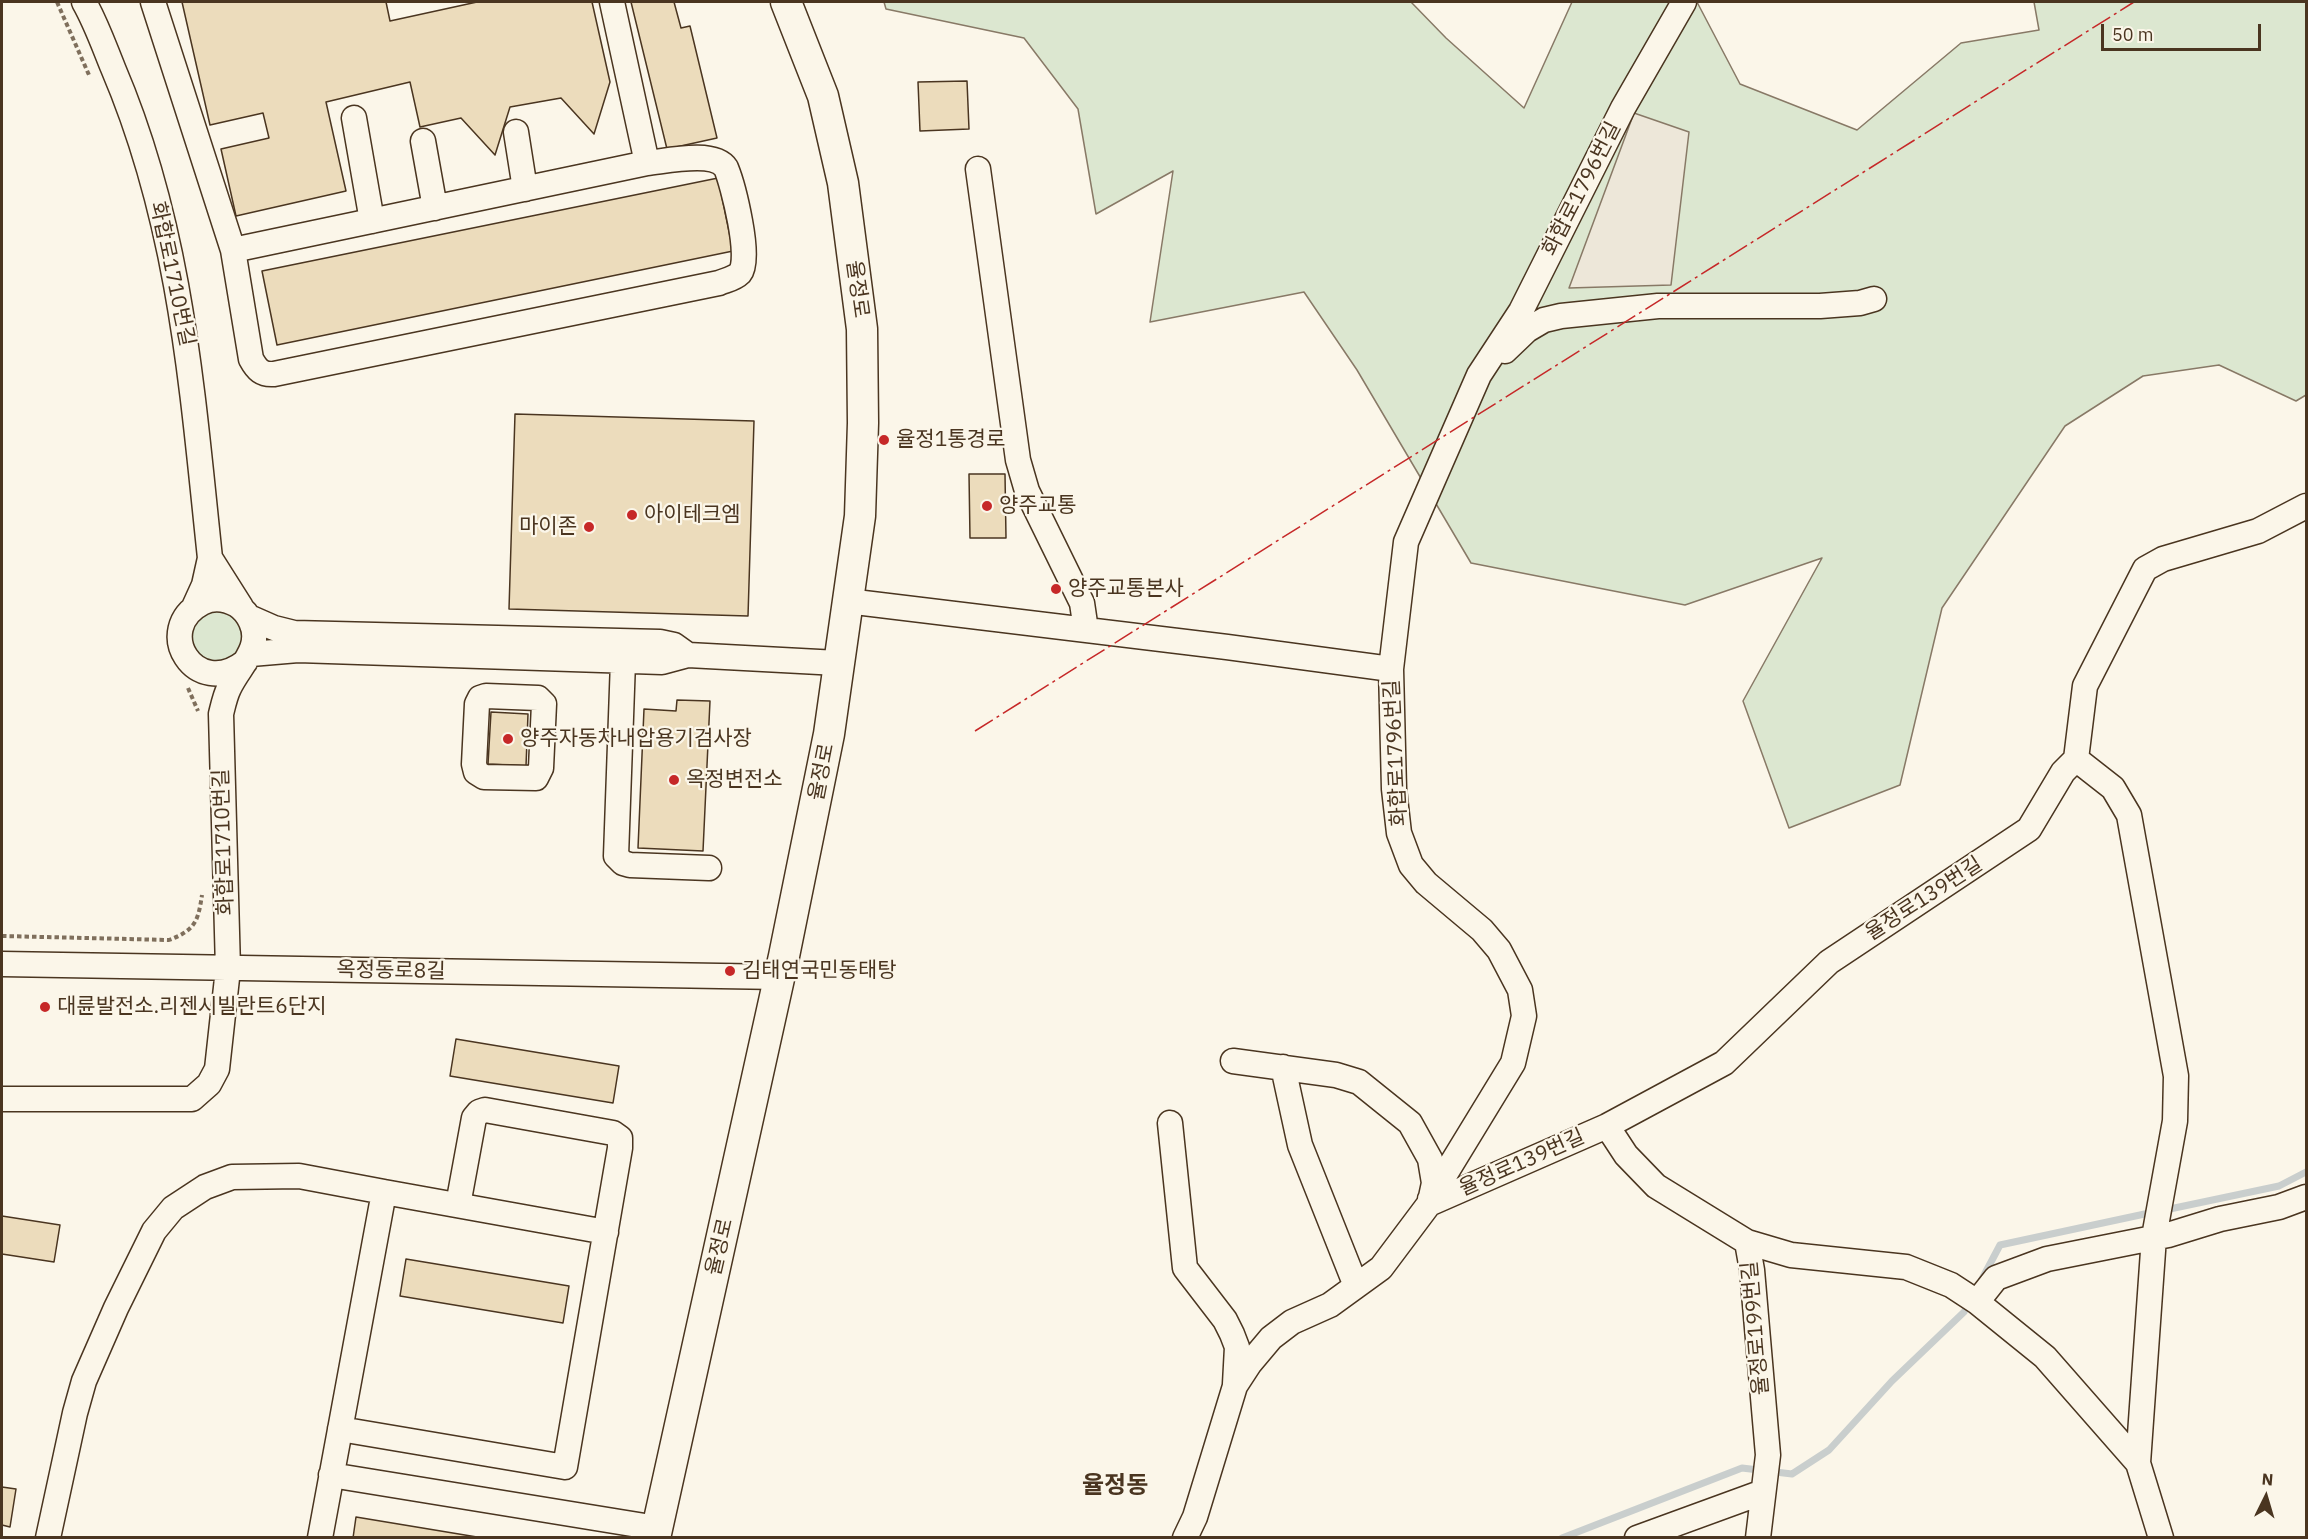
<!DOCTYPE html>
<meta charset="utf-8">
<style>
body{margin:0}
#map{position:relative;width:2308px;height:1539px;overflow:hidden;background:#fbf6e9;font-family:"IBM Plex Sans",sans-serif}
canvas{display:block}
.frame{position:absolute;inset:0;border:3px solid #4a3520;pointer-events:none}
.north{position:absolute;left:2236px;top:1467px;width:60px;height:60px;-webkit-text-stroke:4px #fbf6e9;paint-order:stroke;rotate:5deg;font-size:16px;font-weight:700;line-height:24px;text-align:center;color:#4a3520}
.north::after{content:'';display:block;margin:auto;width:21px;height:27px;background:#4a3520;clip-path:polygon(50% 0,100% 100%,50% 72%,0 100%)}
.scale{position:absolute;left:2101px;top:24px;width:160px;height:27px;box-sizing:border-box;border:3px solid #4a3520;border-top:0;padding-left:8px;font-size:18px;line-height:21px;white-space:nowrap;color:#4a3520;-webkit-text-stroke:4px #fbf6e9;paint-order:stroke}
</style>
<div id="map">
<canvas width="2308" height="1539"></canvas>
<div class="frame"></div>
<div class="north">N</div>
<div class="scale">50 m</div>
</div>
<script>
const ctx = document.querySelector('canvas').getContext('2d');
ctx.lineJoin = 'round';
function paint(path, color) {
  ctx.fillStyle = color;
  ctx.fill(path, 'evenodd');
}
function strokePath(path, color, width, dash) {
  ctx.strokeStyle = color;
  ctx.lineWidth = width;
  ctx.lineCap = dash ? 'butt' : 'round';
  ctx.setLineDash(dash || []);
  ctx.stroke(path);
}
function write(font, color, halo, rows, align = 'center') {
  ctx.font = font + ' "IBM Plex Sans","Noto Sans KR",sans-serif';
  ctx.lineWidth = 4.5;
  ctx.setLineDash([]);
  ctx.textBaseline = 'middle';
  ctx.strokeStyle = halo;
  ctx.fillStyle = color;
  for (const [text, x, y, turn = 0] of rows) {
    ctx.save();
    ctx.translate(x, y);
    ctx.rotate((+turn || 0) * Math.PI / 180);
    ctx.textAlign = isNaN(turn) ? turn : align;
    if (halo) ctx.strokeText(text, 0, 0);
    ctx.fillText(text, 0, 0);
    ctx.restore();
  }
}
const green = new Path2D(`
 M884 2H1411L1446 38 1524 108 1572 2H1697L1740 84 1857 130 1961 43 2039 30 2034 2H2306V395L2296 401 2219 365 2143 376 2065 426 1942 608 1900 785 1789 828 1743 701 1822 558 1685 605 1471 563 1357 370 1304 292 1150 322 1173 171 1096 214 1078 109 1024 38 886 9Z
 M218 609 235 615 244 630 238 656 213 665 191 648C189 623 194 617 218 609Z`);
const parking = new Path2D(`
 M1634 113 1689 132 1671 285 1569 288Z`);
const stream = new Path2D(`
 M2165 1210 2279 1186 2306 1172
 M1982 1279 2000 1245 2154 1212
 M1562 1538 1742 1468 1792 1474 1829 1450 1892 1381 1964 1312 1970 1302`);
const building = new Path2D(`
 M182 2H386L390 21 477 2H592L610 82 594 134 561 98 510 107 495 155 461 118 420 127 410 82 326 102 346 191 236 216 221 149 269 138 263 113 210 125Z
 M631 2H674L681 28 690 26 717 138 667 149Z
 M967 81 969 129 920 131 918 82Z
 M718 178 733 251 277 345 262 271Z
 M515 414 754 421 748 616 509 609Z
 M969 474H1005L1006 538H970Z
 M677 700 710 701 703 851 638 848 644 709 676 711Z
 M491 712 528 714 526 766 488 764Z
 M456 1039 619 1066 613 1103 450 1076Z
 M2 1216 60 1225 54 1262 2 1254Z
 M406 1259 569 1286 563 1323 400 1296Z
 M2 1487 16 1489 10 1527 2 1525Z
 M356 1517 483 1538H353Z`);
const path = new Path2D(`
 M57 2 89 75
 M188 688 198 711
 M2 936 169 940C195 930 198 922 202 895`);
const minor = new Path2D(`
 M84 2C96 23 104 46 113 68 181 227 192 389 210 558
 M153 2 233 250 251 359C257 370 262 375 274 374L719 283C726 280 734 279 740 273 752 259 733 185 726 168 714 150 667 161 647 163L233 250
 M612 2 647 163
 M354 118 372 221
 M516 132 525 189
 M423 141 435 208
 M978 169 1018 460 1027 491 1082 603 1086 630
 M1505 351 1527 330 1544 320 1561 316 1658 306H1820L1860 303 1874 299
 M847 601 1227 647 1391 669
 M194 607 204 585 210 558 241 607
 M249 617 274 628 294 633 660 642 674 645 688 655
 M251 654 298 650 662 662 688 655 838 663
 M623 661 616 856 623 863 630 865 709 868
 M486 696 538 698 544 704 541 768 536 778 484 777 476 772 474 764 477 704 480 698Z
 M2076 759 2113 788 2129 815 2176 1076 2175 1121 2154 1237 2138 1463
 M2 964 780 977
 M1233 1061 1336 1075 1359 1082 1410 1123 1430 1159 1434 1183 1431 1197
 M1283 1067 1300 1145 1356 1286
 M2 1099H192L209 1084 217 1069 228 969 221 714C223 706 225 696 229 688 239 666 263 648 251 622 248 615 243 609 237 605 226 599 213 597 202 603 152 629 195 701 245 662
 M1170 1123 1185 1268 1225 1320 1232 1334 1237 1347 1235 1384
 M1607 1126 1626 1155 1656 1186 1747 1242 1752 1270 1768 1455 1758 1538
 M1430 1199 1513 1063 1524 1016 1520 990 1499 950 1482 930 1426 883 1411 865 1399 833 1394 789 1391 669 1406 542 1479 375 1521 311 1623 108 1684 2
 M1747 1242 1791 1255 1906 1267 1951 1285 1977 1302 2045 1357 2138 1463 2161 1538
 M1977 1302 1996 1278 2047 1259 2168 1235 2220 1219 2279 1207 2306 1197
 M340 1429 565 1467 620 1148V1138L613 1133 485 1110 479 1112 474 1118 458 1205
 M331 1475 657 1528
 M48 1538 75 1413 84 1381 116 1308 154 1231 173 1208 205 1187 232 1177 299 1176 384 1192
 M320 1538 384 1192 606 1232
 M1185 1538 1195 1517 1235 1386 1250 1363 1271 1338 1292 1322 1330 1305 1381 1268 1429 1204 1607 1126 1724 1063 1829 962 2029 829 2063 772 2076 759 2085 686 2145 569 2163 559 2258 531 2306 506
 M1637 1538 1763 1492`);
const major = new Path2D(`
 M655 1538 784 956 829 734 860 516 863 423 862 329 843 183 823 96 786 2`);
const power = new Path2D(`
 M975 731 2134 2`);
const markers = [
 [884,440,6,"#c62828"],
 [987,506,6,"#c62828"],
 [632,515,6,"#c62828"],
 [589,527,6,"#c62828"],
 [1056,589,6,"#c62828"],
 [508,739,6,"#c62828"],
 [674,780,6,"#c62828"],
 [730,971,6,"#c62828"],
 [45,1007,6,"#c62828"]
];
const streetNames = [
 ["화합로1796번길",1582,189,-63],
 ["화합로1710번길",172,274,78],
 ["율정로",857,289,82],
 ["화합로1796번길",1396,753,-93],
 ["율정로",822,772,-79],
 ["화합로1710번길",224,842,-92],
 ["율정로139번길",1924,899,-33],
 ["옥정동로8길",391,971,1],
 ["율정로139번길",1522,1163,-24],
 ["율정로",720,1247,-77],
 ["율정로199번길",1756,1328,-95]
];
const poiNames = [
 ["율정1통경로",896,440],
 ["양주교통",999,506],
 ["아이테크엠",644,515],
 ["마이존",577,527,"right"],
 ["양주교통본사",1068,589],
 ["양주자동차내압용기검사장",520,739],
 ["옥정변전소",686,780],
 ["김태연국민동태탕",742,971],
 ["대륜발전소.리젠시빌란트6단지",57,1007]
];
const quarterNames = [
 ["율정동",1115,1486]
];
paint(green, '#dce7d0');
strokePath(green, '#887966', 1.5);
paint(parking, '#ede7d9');
strokePath(parking, '#887966', 1.5);
strokePath(stream, '#c9cecd', 7);
paint(building, '#ecdcbc');
strokePath(building, '#4a3520', 1.5);
strokePath(minor, '#4a3520', 27);
strokePath(major, '#4a3520', 33);
strokePath(path, '#7f6f5c', 4, [4.5, 3]);
strokePath(minor, '#fbf6e9', 24);
strokePath(major, '#fbf6e9', 30);
strokePath(power, '#c62828', 1.5, [21, 4.5, 3, 4.5]);
for (const [x, y, r, color] of markers) {
  const dot = new Path2D();
  dot.arc(x, y, r, 0, 2 * Math.PI);
  ctx.fillStyle = color;
  ctx.fill(dot);
  strokePath(dot, '#fbf6e9', 2);
}
write('21px', '#4a3520', '#fbf6e9', streetNames);
write('21px', '#4a3520', '#fbf6e9', poiNames, 'left');
write('bold 24px', '#4a3520', '#fbf6e9', quarterNames);
</script>
